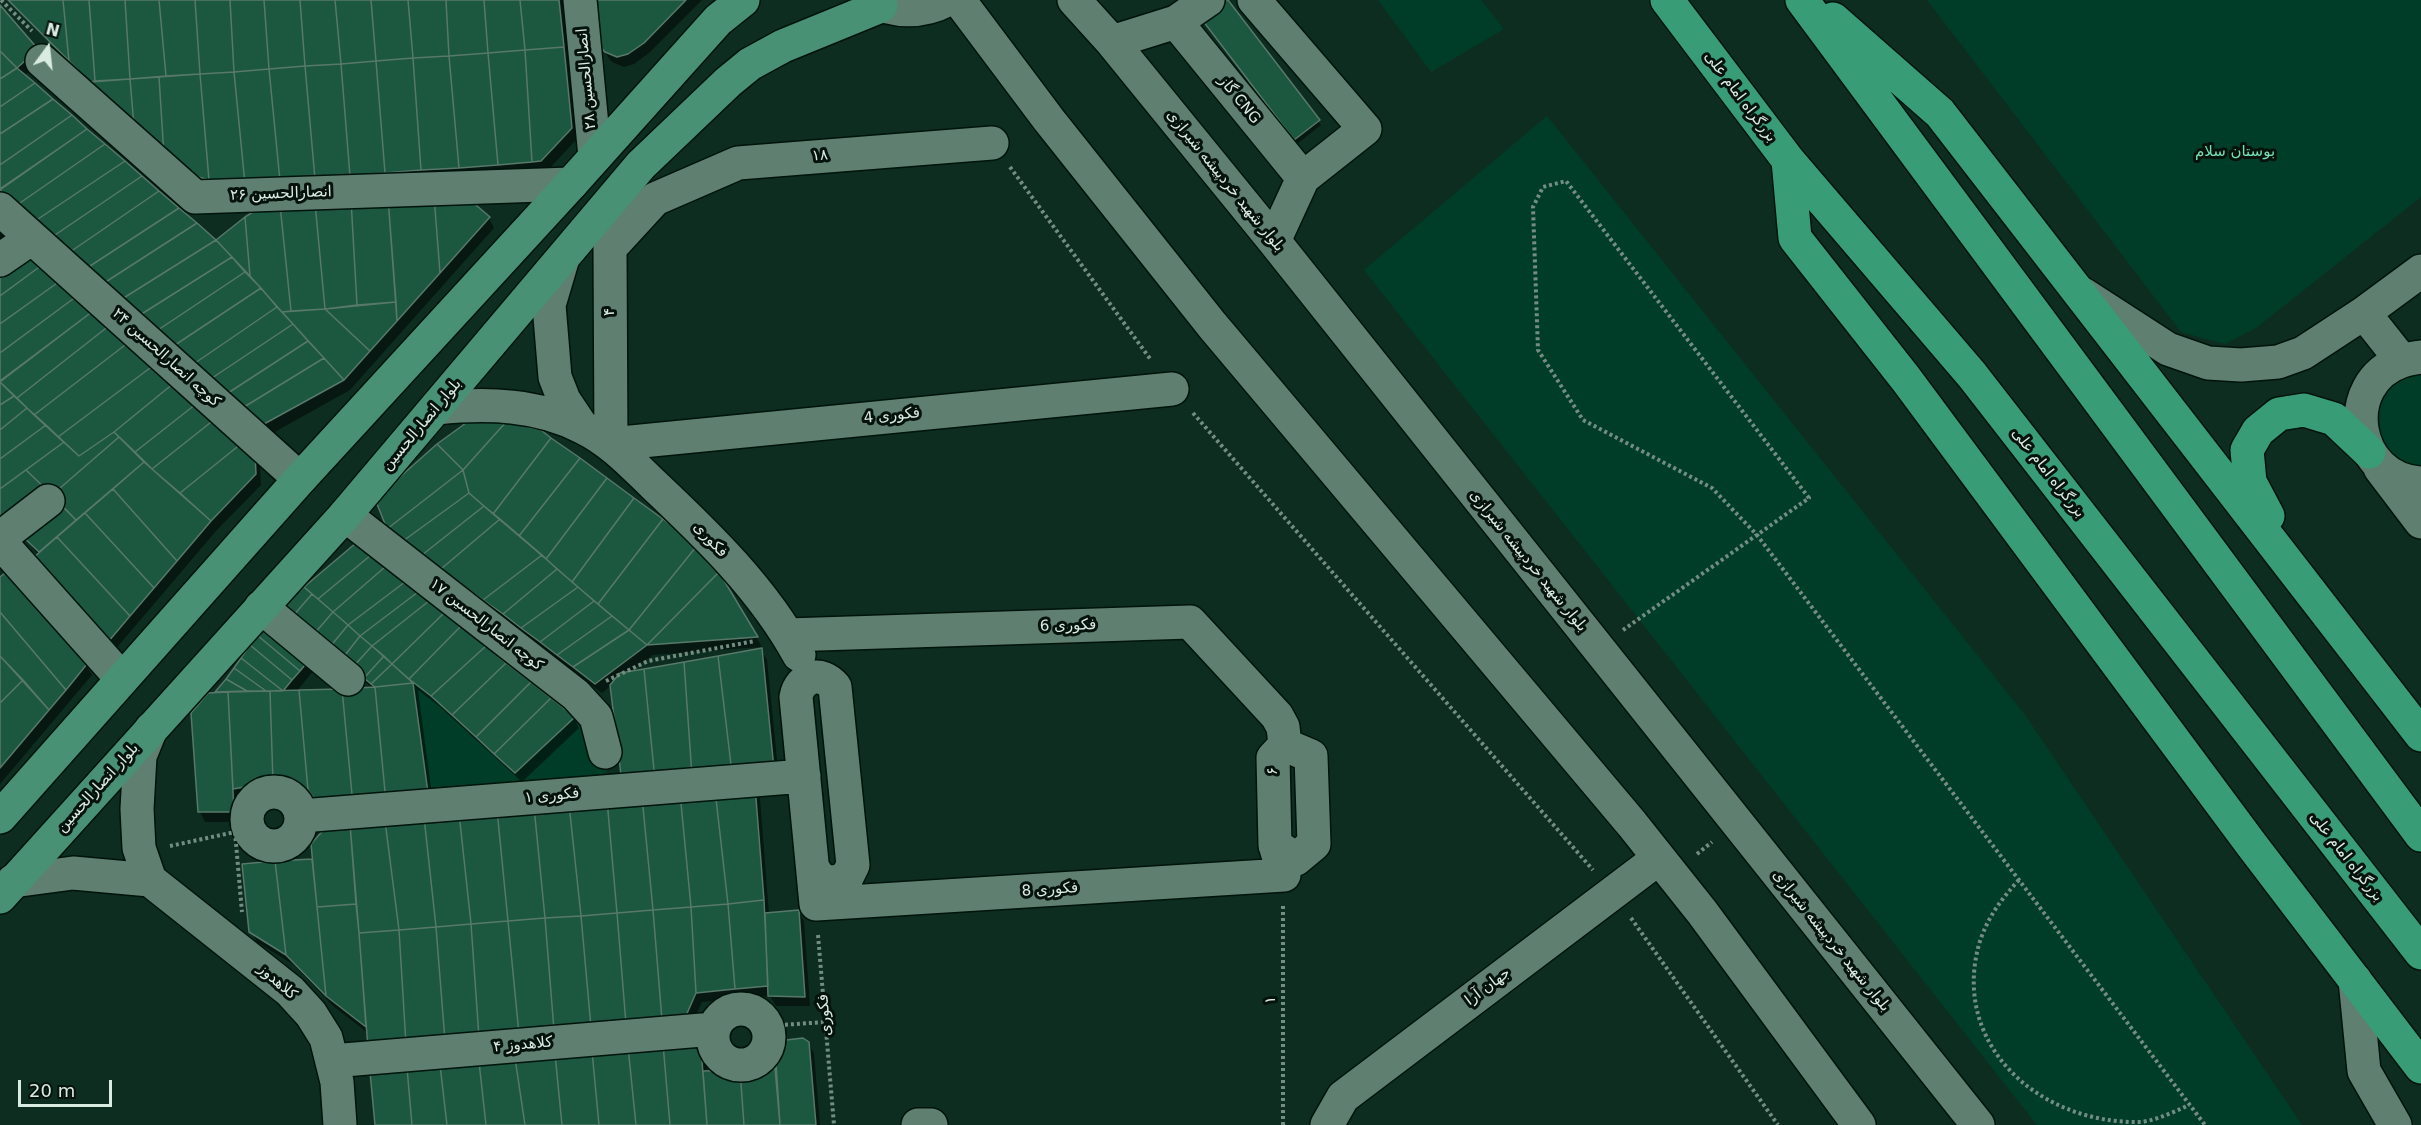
<!DOCTYPE html>
<meta charset="utf-8">
<style>
body{margin:0}
#map{position:relative;width:2421px;height:1125px;overflow:hidden;background:#0d2d20;font-family:"DejaVu Sans",sans-serif}
canvas{display:block}
.north{position:absolute;left:18px;top:18px;width:60px;height:60px;-webkit-text-stroke:4px #06120c;paint-order:stroke;rotate:15deg;font-size:16px;font-weight:700;line-height:24px;text-align:center;color:#daece2}
.north::after{content:'';display:block;margin:auto;width:21px;height:27px;background:#daece2;clip-path:polygon(50% 0,100% 100%,50% 72%,0 100%)}
.scale{position:absolute;left:18px;top:1080px;width:94px;height:27px;box-sizing:border-box;border:3px solid #daece2;border-top:0;padding-left:8px;font-size:18px;line-height:21px;white-space:nowrap;color:#daece2;-webkit-text-stroke:4px #06120c;paint-order:stroke}
</style>
<div id="map">
<canvas width="2421" height="1125"></canvas>
<div class="north">N</div>
<div class="scale">20 m</div>
</div>
<script>
const ctx = document.querySelector('canvas').getContext('2d');
ctx.lineJoin = 'round';
function paint(path, color) {
  ctx.fillStyle = color;
  ctx.fill(path, 'evenodd');
}
function strokePath(path, color, width, dash) {
  ctx.strokeStyle = color;
  ctx.lineWidth = width;
  ctx.lineCap = dash ? 'butt' : 'round';
  ctx.setLineDash(dash || []);
  ctx.stroke(path);
}
function write(font, color, halo, rows, align = 'center') {
  ctx.font = font + ' "DejaVu Sans","Noto Sans Arabic",sans-serif';
  ctx.lineWidth = 6;
  ctx.setLineDash([]);
  ctx.textBaseline = 'middle';
  ctx.strokeStyle = halo;
  ctx.fillStyle = color;
  for (const [text, x, y, turn = 0] of rows) {
    ctx.save();
    ctx.translate(x, y);
    ctx.rotate((+turn || 0) * Math.PI / 180);
    ctx.textAlign = isNaN(turn) ? turn : align;
    if (halo) ctx.strokeText(text, 0, 0);
    ctx.fillText(text, 0, 0);
    ctx.restore();
  }
}
const green = new Path2D(`
 M1378 0H1481L1504 29 1431 72Z
 M1927 0H2421V197L2256 328 2225 344 2181 332Z
 M1547 116 2025 715 2302 1125H2037L1364 270Z
 M2421 368V473L2380 452 2374 401 2383 386Z
 M413 683 423 689 575 717 603 745 608 784 429 800Z`);
const shadow = new Path2D(`
 M8 0H563L577 139 547 171 188 182Z
 M596 0H702L649 53 634 64 624 67 612 62 600 46Z
 M1187 0H1226L1321 125 1297 144Z
 M0 8 43 60 24 76 216 242 262 207 489 218 494 228 350 390 271 434 0 193Z
 M0 230 13 243 0 265Z
 M27 255 254 455 260 466 261 485 216 531 114 651 21 533 0 518V272Z
 M395 539 718 573 762 647 653 655 628 673 761 650 767 660 779 779 612 685 602 693Z
 M356 545 574 718 579 728 522 782 439 706 418 690 434 810 315 800 280 791 238 799 239 822H205L200 812 216 694 269 622 314 670 296 692 373 689 289 616 283 606Z
 M5 575 86 665 92 675 0 784V578Z
 M754 788 760 798 769 914 798 911 804 921 810 1006H776L770 996 702 1002 690 1028 368 1033 333 1006 294 965 257 942 251 931 244 865 314 860 328 828Z
 M808 1043 814 1053 820 1125H376L700 1049 706 1060 707 1073 776 1070V1048Z`);
const building = new Path2D(`
 M8 0H63L69 61Z
 M63 0H89L95 81 90 82 69 61Z
 M89 0H125L130 79 95 81Z
 M125 0H159L166 76 130 79Z
 M159 0H195L200 74 166 76Z
 M195 0H230L234 72 200 74Z
 M230 0H264L269 69 234 72Z
 M264 0H300L305 66 269 69Z
 M300 0H335L341 64 305 66Z
 M335 0H371L376 61 341 64Z
 M371 0H408L413 58 376 61Z
 M408 0H446L449 56 413 58Z
 M446 0H484L488 53 449 56Z
 M484 0H520L525 50 488 53Z
 M520 0H559L564 47 525 50Z
 M594 0H686L644 43 628 54 617 57 605 52 599 46Z
 M1187 0H1228L1320 120 1294 140Z
 M0 5 38 49 17 68 0 51Z
 M564 47 572 128 541 161 532 162 525 50Z
 M525 50 532 162 498 165 488 53Z
 M0 51 17 68 0 79Z
 M488 53 498 165 459 168 449 56Z
 M449 56 459 168 421 170 413 58Z
 M413 58 421 170 385 173 376 61Z
 M376 61 385 173 350 176 341 64Z
 M341 64 350 176 315 179 305 66Z
 M305 66 315 179 280 181 269 69Z
 M17 68 35 83 0 107V79Z
 M269 69 280 181 245 184 234 72Z
 M234 72 245 184 209 180 200 74Z
 M200 74 209 180 181 172 164 156 159 77Z
 M159 77 164 156 134 126 130 79Z
 M130 79 134 126 90 82Z
 M35 83 53 99 0 134V107Z
 M53 99 72 115 0 165V134Z
 M72 115 87 129 0 189V165Z
 M87 129 105 144 17 205 0 190Z
 M105 144 125 161 35 221 17 205Z
 M125 161 142 176 52 237 35 221Z
 M142 176 159 191 70 252 52 237Z
 M159 191 179 208 87 268 70 252Z
 M463 194 490 217 440 273 434 196Z
 M434 196 440 273 397 321 388 198Z
 M388 198 396 302 357 305 351 200Z
 M351 200 357 305 325 309 315 203Z
 M315 203 325 309 291 311 280 205Z
 M280 205 291 311 282 312 250 276 245 217 262 206Z
 M179 208 197 223 104 283 87 268Z
 M245 217 250 276 216 240Z
 M197 223 216 240 122 299 104 283Z
 M216 240 232 257 140 315 122 299Z
 M27 253 42 265 0 296V270Z
 M232 257 245 272 158 330 140 315Z
 M42 265 60 281 0 324V296Z
 M245 272 261 288 175 345 158 330Z
 M60 281 77 296 0 353V324Z
 M261 288 277 307 195 363 175 345Z
 M77 296 93 311 0 381V353Z
 M396 302 397 321 370 351 325 309Z
 M277 307 293 324 212 378 195 363Z
 M325 309 370 351 344 380 282 312Z
 M93 311 110 325 17 398 0 382Z
 M293 324 308 341 228 393 212 378Z
 M110 325 129 342 34 415 17 398Z
 M308 341 324 358 244 407 228 393Z
 M129 342 154 365 58 437 34 415Z
 M324 358 344 380 264 424 244 407Z
 M154 365 174 383 114 432 79 456 58 437Z
 M0 382 14 396 0 405Z
 M174 383 196 404 135 452 114 432Z
 M14 396 27 408 0 430V405Z
 M196 404 215 419 152 469 135 452Z
 M27 408 46 425 0 459V430Z
 M477 415 506 422 463 470 437 444Z
 M215 419 242 443 180 493 152 469Z
 M506 422 541 430 551 438 493 514 469 493 463 470Z
 M46 425 64 442 0 489V459Z
 M114 432 119 437 52 495 26 470 64 442 79 456Z
 M119 437 144 462 76 520 52 495Z
 M551 438 580 458 519 536 493 514Z
 M242 443 255 454 256 474 211 521 180 493Z
 M437 444 463 470 387 529 375 499Z
 M580 458 607 478 546 559 519 536Z
 M144 462 211 521 177 561 113 489Z
 M26 470 49 492 8 523 0 515V489Z
 M463 470 469 493 403 541 387 529Z
 M607 478 634 498 572 582 546 559Z
 M113 489 177 561 154 588 85 513Z
 M469 493 484 506 422 555 403 541Z
 M634 498 663 519 598 604 572 582Z
 M58 502 76 520 39 552 19 533Z
 M484 506 500 519 441 569 422 555Z
 M85 513 154 588 130 616 57 537Z
 M500 519 542 555 483 600 441 569Z
 M663 519 686 536 696 547 629 630 598 604Z
 M57 537 130 616 108 642 33 558Z
 M356 543 371 555 318 599 304 587Z
 M696 547 719 572 647 645 629 630Z
 M371 555 385 567 333 612 318 599Z
 M542 555 557 569 503 614 483 600Z
 M385 567 405 582 348 625 333 612Z
 M557 569 578 587 521 628 503 614Z
 M719 572 758 637 647 645Z
 M5 573 87 664 66 690 0 612V577Z
 M405 582 418 592 360 636 348 625Z
 M304 587 312 594 293 616 281 606Z
 M578 587 594 601 540 642 521 628Z
 M418 592 429 601 372 646 360 636Z
 M312 594 333 612 314 634 293 616Z
 M429 601 444 613 392 664 372 646Z
 M594 601 612 616 557 655 540 642Z
 M0 612 66 690 49 710 0 656Z
 M333 612 348 625 329 648 314 634Z
 M444 613 461 626 409 679 392 664Z
 M612 616 629 630 573 667 557 655Z
 M268 620 310 659 300 671 257 635Z
 M348 625 360 636 342 659 329 648Z
 M461 626 486 646 431 696 409 679Z
 M629 630 647 645 595 684 573 667Z
 M257 635 300 671 292 680 250 645Z
 M360 636 372 646 352 668 342 659Z
 M250 645 292 680 283 691 241 658Z
 M372 646 384 656 364 678 352 668Z
 M486 646 506 663 452 715 431 696Z
 M762 648 774 769 732 773 718 656Z
 M0 656 23 680 0 703Z
 M384 656 392 664 371 684 364 678Z
 M718 656 732 773 692 776 684 662Z
 M241 658 283 691H266L234 668Z
 M684 662 692 776 655 780 644 669Z
 M506 663 531 682 476 737 452 715Z
 M392 664 413 683 375 687 371 684Z
 M234 668 266 691H247L226 679Z
 M644 669 655 780 622 783 610 685 620 673Z
 M226 679 247 691 215 692Z
 M23 680 49 710 0 768V703Z
 M531 682 551 698 494 754 476 737Z
 M413 683 429 800 386 802 375 687Z
 M375 687 386 802 353 805 342 689Z
 M342 689 353 805 321 808 308 790 299 690Z
 M299 690 308 790 273 782 270 691Z
 M270 691 273 782 233 789 228 692Z
 M228 692 234 812H198L191 713 208 693Z
 M551 698 575 717 515 773 494 754Z
 M755 786 764 900 728 904 715 790Z
 M715 790 728 904 691 907 680 793Z
 M680 793 691 907 653 910 642 797Z
 M642 797 653 910 617 913 607 800Z
 M607 800 617 913 581 916 569 804Z
 M569 804 581 916 545 918 534 807Z
 M534 807 545 918 508 921 497 810Z
 M497 810 508 921 471 924 459 813Z
 M459 813 471 924 436 927 424 817Z
 M424 817 436 927 399 930 385 821Z
 M385 821 399 930 359 933 350 824Z
 M350 824 356 904 317 907 311 844 327 826Z
 M312 859 317 907 326 996 286 955 275 861Z
 M275 861 286 955 249 932 242 864Z
 M764 900 768 986 735 989 728 904Z
 M356 904 359 933 366 1027 326 996 317 907Z
 M728 904 735 989 696 993 691 907Z
 M691 907 696 993 685 1018 662 1020 653 910Z
 M653 910 662 1020 626 1024 617 913Z
 M799 910 805 997 768 996 765 913Z
 M617 913 626 1024 591 1027 581 916Z
 M581 916 591 1027 554 1030 545 918Z
 M545 918 554 1030 519 1034 508 921Z
 M508 921 519 1034 479 1037 471 924Z
 M471 924 479 1037 445 1041 436 927Z
 M436 927 445 1041 406 1044 399 930Z
 M399 930 406 1044 368 1048 359 933Z
 M803 1038 809 1042 816 1125H780L775 1048 778 1041Z
 M692 1041 701 1048 707 1125H670L663 1044Z
 M663 1044 670 1125H636L628 1047Z
 M628 1047 636 1125H599L592 1051Z
 M592 1051 599 1125H562L555 1054Z
 M555 1054 562 1125H525L515 1058Z
 M515 1058 525 1125H486L479 1062Z
 M479 1062 486 1125H447L440 1065Z
 M440 1065 447 1125H412L407 1068Z
 M407 1068 412 1125H375L370 1072Z
 M775 1068 780 1125H744L740 1070Z
 M740 1070 744 1125H707L703 1071Z`);
const path = new Path2D(`
 M1 0 32 31
 M1010 167 1151 360
 M1193 413 1593 870
 M1623 630 1809 498 1566 181 1543 187 1533 207 1538 350 1583 420 1712 488 1757 535 2205 1125
 M606 681 648 661 755 641
 M235 832 242 912
 M170 846 249 829
 M1697 854 1712 842
 M2019 880C2002 898 1988 917 1980 941 1949 1043 2038 1125 2142 1122 2159 1119 2174 1112 2189 1105
 M1631 918 1778 1125
 M818 935 834 1125
 M767 1026 825 1022
 M1283 1125V906`);
const minor = new Path2D(`
 M580 0 595 157
 M870 0C894 13 923 13 947 0
 M959 0 1049 120 1212 325 1632 824 1702 912 1859 1125
 M1074 0 1112 42 1274 241 1978 1125
 M1254 0 1365 129 1303 178 1274 241
 M1176 22 1303 178
 M1112 42 1176 22 1208 0
 M42 61 195 197 571 184
 M992 143 738 163 655 199 610 248 611 444 1172 389
 M0 209 300 479
 M0 260 32 238
 M562 261 549 305 555 377 564 400 582 427
 M2083 294 2168 349 2208 363 2241 365 2278 362 2303 353 2364 313 2421 271
 M2364 313 2402 361
 M2421 357C2415 358 2408 359 2402 361 2338 383 2353 480 2421 483
 M437 408C487 403 538 404 584 428 612 442 632 464 654 485 708 536 763 589 799 655
 M2380 468 2421 522
 M345 515 576 695 596 717 605 752
 M0 538 48 501
 M0 542 122 679
 M261 607 348 679
 M788 635 1190 622 1277 716 1283 727 1285 745
 M1285 745 1311 756 1314 844 1296 859 1275 845 1273 758Z
 M247 819a27 27 0 1 1 54 0a27 27 0 1 1-54 0Z
 M301 816 804 776
 M813 868 820 879 834 883 847 877 853 865 835 687C821 670 800 676 796 697L816 904 1284 875 1275 845
 M150 880 139 848 137 809 140 756 151 729
 M13 881 73 873 150 880 290 991 311 1014 326 1038 337 1082 340 1125
 M2355 980 2364 1071 2395 1125
 M713 1037a28 28 0 1 1 56 0a28 28 0 1 1-56 0Z
 M332 1061 714 1029
 M918 1125H931
 M1327 1125 1343 1097 1659 858`);
const major = new Path2D(`
 M0 817 300 479 571 184 718 20 743 0
 M0 897 345 515 641 165 728 82 750 64 783 46 881 6`);
const highway = new Path2D(`
 M1667 0 1788 160 1972 375 2421 953
 M1802 0 2421 835
 M1833 19 1940 113 2421 735
 M1788 160 1795 238 1906 379 2251 844 2421 1067
 M2268 516 2250 482 2247 450 2258 431 2279 414 2304 410 2334 419 2369 452`);
const streetNames = [
 ["انصارالحسین ۲۸",587,79,-95],
 ["بزرگراه امام علی",1740,97,53],
 ["گاز CNG",1239,100,51],
 ["۱۸",820,156,-5],
 ["بلوار شهید خردپیشه شیرازی",1225,181,51],
 ["انصارالحسین ۲۶",281,194,-2],
 ["۴",610,312,-90],
 ["کوچه انصارالحسین ۲۴",166,358,42],
 ["فکوری 4",892,416,-6],
 ["بلوار انصارالحسین",422,425,-50],
 ["بزرگراه امام علی",2048,473,52],
 ["فکوری",710,540,47],
 ["بلوار شهید خردپیشه شیرازی",1528,561,51],
 ["کوچه انصارالحسین ۱۷",486,625,38],
 ["فکوری 6",1068,626,-2],
 ["۶",1273,771,-92],
 ["بلوار انصارالحسین",98,788,-48],
 ["فکوری ۱",552,796,-5],
 ["بزرگراه امام علی",2346,857,52],
 ["فکوری 8",1050,890,-4],
 ["بلوار شهید خردپیشه شیرازی",1831,941,51],
 ["کلاهدوز",277,982,41],
 ["جهان آرا",1488,987,-37],
 ["۱",1271,1000,-90],
 ["فکوری",825,1015,-95],
 ["کلاهدوز ۴",523,1045,-5]
];
const parkNames = [
 ["بوستان سلام",2235,152]
];
paint(green, '#003d29');
paint(shadow, '#0007');
paint(building, '#1c5740');
strokePath(building, '#587969', 1.5);
strokePath(minor, '#00140b', 36);
strokePath(major, '#00140b', 36);
strokePath(highway, '#00140b', 36);
strokePath(path, '#748d82', 4, [3, 3]);
strokePath(minor, '#5f7f70', 33);
strokePath(major, '#489174', 33);
strokePath(highway, '#389d76', 33);
write('15px', '#daece2', '#06120c', streetNames);
write('15px', '#75e1b3', '#06120c', parkNames);
</script>
